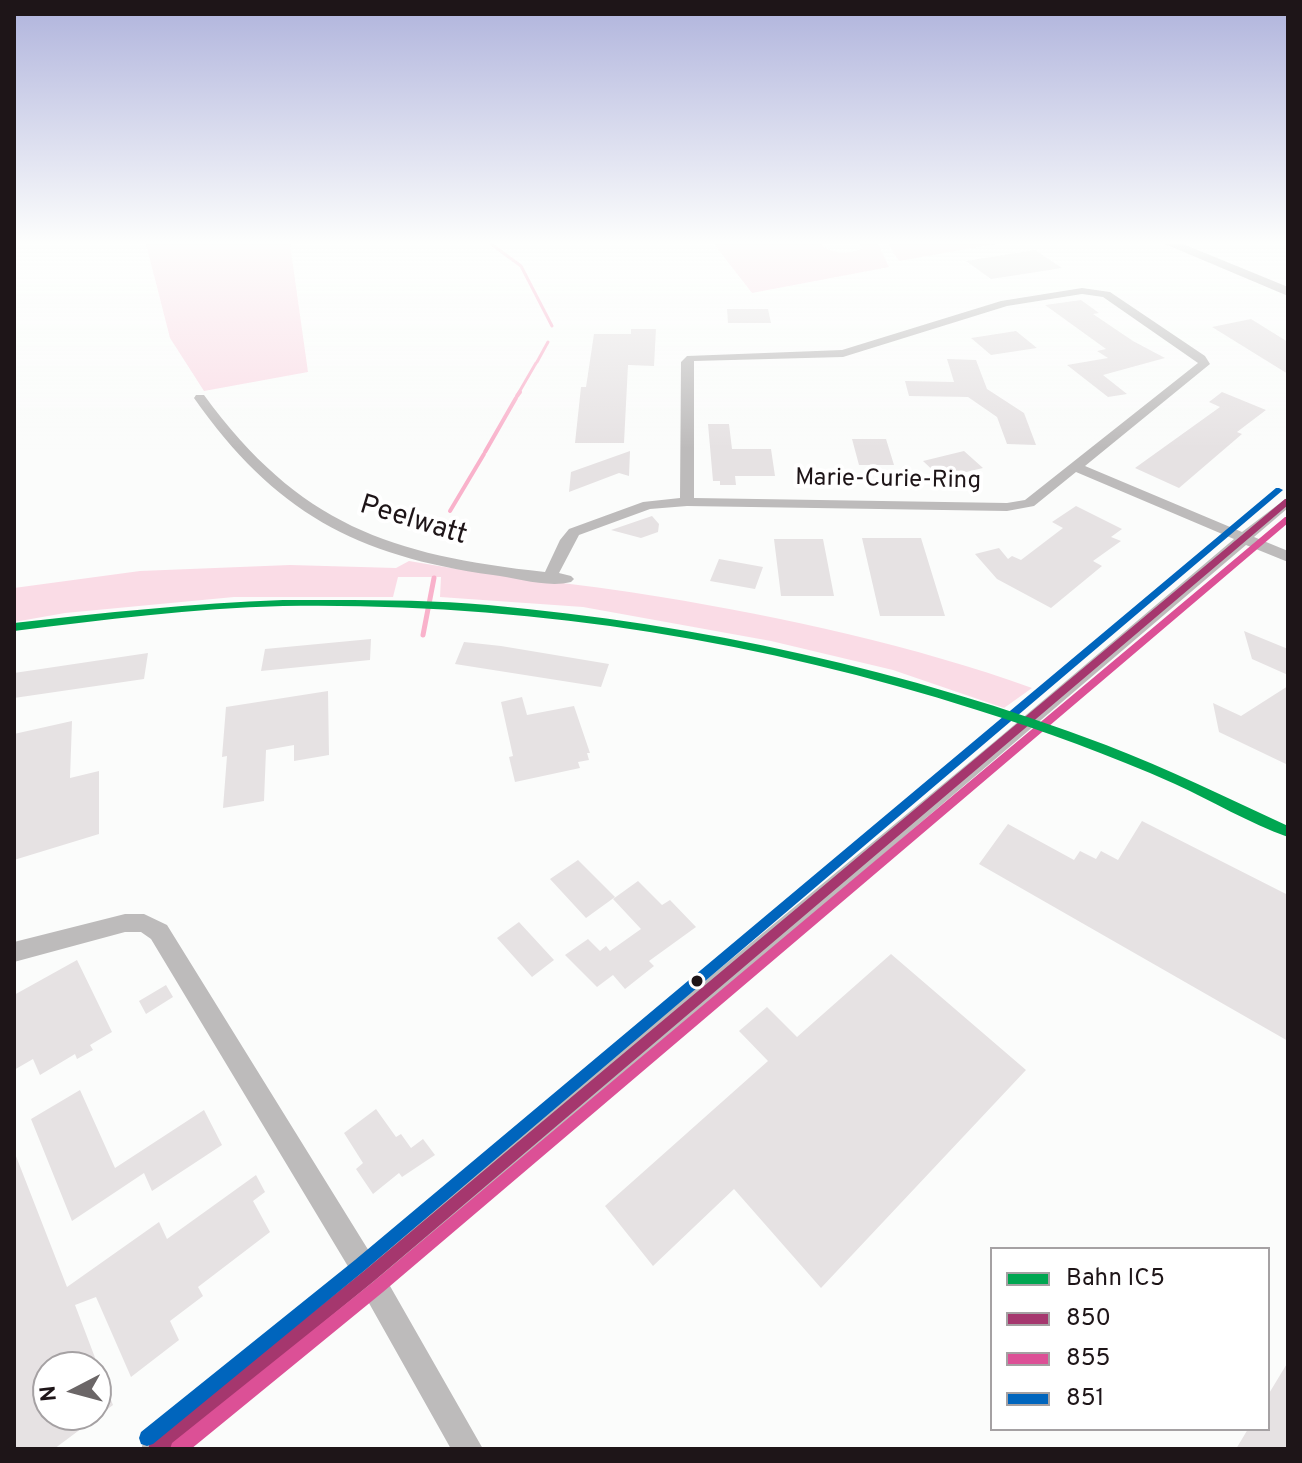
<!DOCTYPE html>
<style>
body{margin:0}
#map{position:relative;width:1302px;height:1463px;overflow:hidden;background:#fbfcfb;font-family:Overpass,sans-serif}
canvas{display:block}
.frame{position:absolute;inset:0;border:16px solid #1e1518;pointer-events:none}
.legend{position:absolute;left:990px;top:1247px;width:280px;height:184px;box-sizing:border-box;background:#fff;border:2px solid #a5a1a3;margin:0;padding:10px 14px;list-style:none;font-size:24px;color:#1e1518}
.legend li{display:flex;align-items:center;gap:16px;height:40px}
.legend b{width:40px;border:2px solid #a5a1a3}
.north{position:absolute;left:32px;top:1351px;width:80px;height:80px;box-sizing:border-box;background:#fff;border:2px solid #a5a1a3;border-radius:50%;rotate:264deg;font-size:22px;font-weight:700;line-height:32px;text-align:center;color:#1e1518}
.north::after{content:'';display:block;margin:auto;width:28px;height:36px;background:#6b6667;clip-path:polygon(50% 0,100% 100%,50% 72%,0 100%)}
</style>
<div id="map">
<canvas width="1302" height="1463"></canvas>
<div class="frame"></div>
<ul class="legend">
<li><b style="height:10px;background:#00a651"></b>Bahn IC5</li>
<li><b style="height:10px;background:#a5376e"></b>850</li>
<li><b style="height:10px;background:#dc5096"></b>855</li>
<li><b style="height:10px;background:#0065bd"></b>851</li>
</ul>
<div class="north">N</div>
</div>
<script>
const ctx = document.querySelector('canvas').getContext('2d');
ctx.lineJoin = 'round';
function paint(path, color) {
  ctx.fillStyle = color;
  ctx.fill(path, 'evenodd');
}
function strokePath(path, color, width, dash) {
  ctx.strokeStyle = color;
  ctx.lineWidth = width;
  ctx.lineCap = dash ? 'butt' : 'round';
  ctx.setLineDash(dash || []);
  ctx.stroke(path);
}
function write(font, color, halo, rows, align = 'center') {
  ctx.font = font + ' Overpass,sans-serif';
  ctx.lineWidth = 8;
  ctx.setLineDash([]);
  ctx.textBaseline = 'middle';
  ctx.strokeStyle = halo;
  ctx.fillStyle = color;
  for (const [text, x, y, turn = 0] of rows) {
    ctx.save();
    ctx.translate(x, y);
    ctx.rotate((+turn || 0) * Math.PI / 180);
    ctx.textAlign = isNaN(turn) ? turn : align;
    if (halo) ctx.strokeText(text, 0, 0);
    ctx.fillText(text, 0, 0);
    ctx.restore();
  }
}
const green = new Path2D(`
 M146 244H290L308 372 204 391 170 338Z
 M714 244H821C832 255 848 254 862 249L859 244H878L889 267 752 293Z
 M888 244H995L899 261Z
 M409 561C492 576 577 583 661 597 783 617 916 646 1032 688L1004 708 893 670 771 641 583 607 440 597 441 577H398L393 597H234L65 613 14 622V588L140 571 290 565 396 568Z`);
const streamFar2 = new Path2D(`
 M491 244 521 266 552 326
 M537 362 548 342
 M518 394 536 363`);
const streamFar1 = new Path2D(`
 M517 396 520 392
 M485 452 516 398
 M450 511 484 454`);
const stream = new Path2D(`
 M423 635 434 578`);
const building = new Path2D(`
 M1035 250 1062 268 991 279 966 261Z
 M1081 300 1099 313 1093 314 1133 341 1165 358 1103 375 1127 394 1108 397 1067 365 1108 358 1097 351 1106 349 1045 305Z
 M727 309H768L771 323H728Z
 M1251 319 1288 342V374L1212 327Z
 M631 329H656L654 366 628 365 624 443H575L581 387H586L594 334H631Z
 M1016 331 1037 348 991 355 971 338Z
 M947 359 976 360 987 389 1024 413 1036 445 1007 444 997 417 968 397 909 396 905 381 954 382Z
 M1222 392 1266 410 1237 432 1242 434 1179 488 1135 468 1220 407 1209 402Z
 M708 424H729L732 449H771L775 476H735L736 485H720V481H713Z
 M852 439H886L894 465H859Z
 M630 451 629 476 619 473 569 492 571 472Z
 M964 451 983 468 941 478 923 461Z
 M1076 506 1122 529 1111 537 1121 541 1093 561 1102 566 1051 608 997 579 975 554 999 548 1008 559 1012 556 1021 560 1063 528 1052 522Z
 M652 516 659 524 658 532 641 538 611 530Z
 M862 538H921L945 616H880Z
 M774 539H823L834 596H781Z
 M719 559 763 567 755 589 710 581Z
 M1244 631 1288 649V675L1252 659Z
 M371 639 370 660 261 671 265 649Z
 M464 642 501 646 609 664 601 687 455 664Z
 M148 653 144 679 14 698V673Z
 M1288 686V765L1219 732 1213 703 1241 716Z
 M328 691 329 755 294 761V745L266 750 264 801 223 808 227 756 222 757 226 707Z
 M522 697 527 715 574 706 590 753H587L589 760 578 762 580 768 515 782 509 757 513 756 501 702Z
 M72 721 70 778 99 771V834L14 860V734Z
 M1142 821 1288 895V1041L979 864 1008 824 1074 860 1080 851 1096 859 1101 851 1118 860Z
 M578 860 615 897 586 918 550 879Z
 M638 881 662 905 670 900 696 927 649 961 654 966 625 989 613 975 597 987 565 955 588 939 600 951 606 946 610 951 641 929 613 899Z
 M519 922 554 960 532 977 497 938Z
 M891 954 1026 1070 821 1288 734 1189 653 1266 605 1206 768 1061 739 1031 767 1007 797 1037Z
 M77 960 112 1032 90 1045 93 1050 77 1059 75 1054 40 1075 33 1059 14 1070V995Z
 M166 985 173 997 146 1014 139 1001Z
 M80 1090 115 1168 204 1110 222 1145 152 1191 144 1173 72 1221 31 1119Z
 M376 1109 396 1137 401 1134 411 1148 423 1139 435 1155 402 1177 399 1173 373 1194 356 1169 363 1163 344 1133Z
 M14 1151 67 1287 159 1222 167 1239 256 1175 265 1192 253 1201 270 1232 198 1287 203 1296 170 1321 179 1340 131 1377 96 1297 75 1305 113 1405 54 1449H14ZM48 1367H96V1415H48Z
 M1288 1362V1449H1236L1248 1429H1268V1395Z`);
const minor = new Path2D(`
 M1082 288 1110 292 1205 356 1210 364 1085 466 1242 532 1288 497V508L1254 537 1288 551V562L1246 545 386 1279 483 1449H451L365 1296 180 1449H141L145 1438 352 1273 151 939 141 932H125L14 962V942L125 914H144L167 925 372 1256 994 742 1234 539 1076 472 1034 506 1007 511 687 506 650 509 579 535 559 573 571 576 574 579 571 582C548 588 516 578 493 575 356 556 274 512 194 398L196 395H204C299 525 390 555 545 572L560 540 569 529 643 502 680 498 681 362 687 356 842 350 1001 301ZM1082 294 1103 297 1198 363 1025 500 1007 503 694 498V361L843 357 1007 306Z`);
const major = new Path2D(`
 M1165 244H1183L1288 287V296Z`);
const bus1 = new Path2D(`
 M1285 499H1288V505L374 1281 169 1449H148L150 1443 364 1271Z`);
const bus2 = new Path2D(`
 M1285 517H1288V523L383 1292 191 1449H170L172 1443 373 1282Z`);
const bus3 = new Path2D(`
 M1276 488H1279L1283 490 365 1270 153 1444 147 1446 141 1444 139 1438 141 1432 355 1260Z`);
const rail1 = new Path2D(`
 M283 600C351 600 420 599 488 605 699 624 908 670 1106 745 1168 769 1228 798 1288 826V837C1249 823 1212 801 1175 784 1110 755 1044 731 977 710 753 638 518 602 283 606 193 608 103 620 14 631V623C104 613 193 603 283 600Z`);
const markers = [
 [697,981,7,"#1e1518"]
];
const farStreetnames = [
 ["Marie-Curie-Ring",888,481,1]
];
const streetNames = [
 ["Peelwatt",413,522,17]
];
paint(green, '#fadce6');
strokePath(streamFar2, '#f9b2cb', 3);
strokePath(streamFar1, '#f9b2cb', 4);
strokePath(stream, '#f9b2cb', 5);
paint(building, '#e6e2e3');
paint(minor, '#bdbbbb');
paint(major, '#c0bcbd');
paint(bus1, '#a5376e');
paint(bus2, '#dc5096');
paint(bus3, '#0065bd');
paint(rail1, '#00a651');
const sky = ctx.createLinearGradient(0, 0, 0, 449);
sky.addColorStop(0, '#afb3dc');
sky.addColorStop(0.54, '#fdfefd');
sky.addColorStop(1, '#fdfefd00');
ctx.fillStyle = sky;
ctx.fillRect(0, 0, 1302, 449);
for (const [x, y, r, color] of markers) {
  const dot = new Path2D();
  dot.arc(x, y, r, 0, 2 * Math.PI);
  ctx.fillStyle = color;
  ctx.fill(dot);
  strokePath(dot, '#fff', 3);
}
write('24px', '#1e1518', '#fff', farStreetnames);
write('28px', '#1e1518', '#fff', streetNames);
</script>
